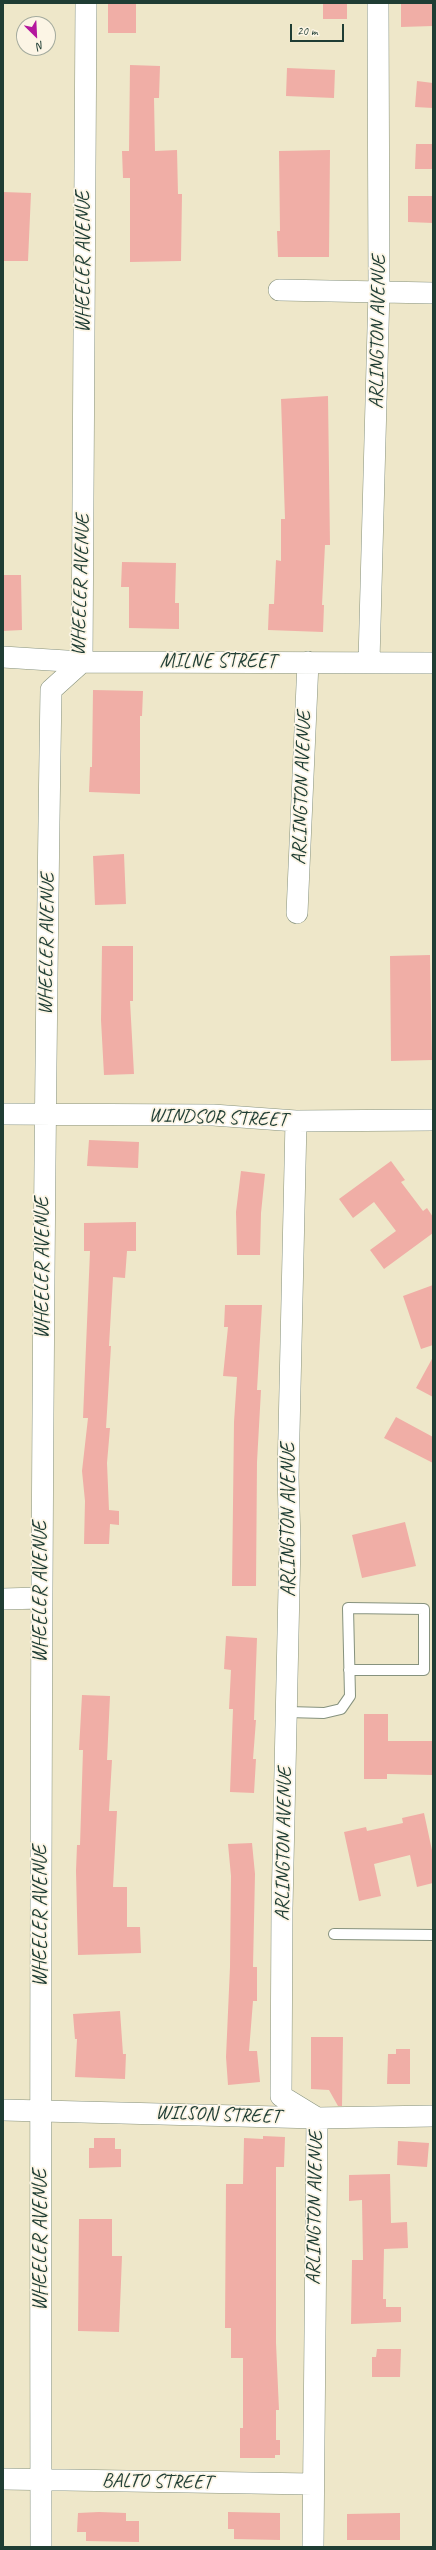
<!DOCTYPE html>
<style>
body{margin:0}
#map{position:relative;width:436px;height:2550px;overflow:hidden;background:#eee7c9;font-family:Caveat,sans-serif}
canvas{display:block}
.frame{position:absolute;inset:0;border:4px solid #1f3d34;pointer-events:none}
.north{position:absolute;left:16px;top:16px;width:40px;height:40px;box-sizing:border-box;background:#fcf5e5;border:1px solid #a4ab9e;border-radius:50%;rotate:156deg;font-size:11px;font-weight:700;line-height:16px;text-align:center;color:#1f3d34}
.north::after{content:'';display:block;margin:auto;width:14px;height:18px;background:#b5179e;clip-path:polygon(50% 0,100% 100%,50% 72%,0 100%)}
.scale{position:absolute;left:290px;top:24px;width:54px;height:18px;box-sizing:border-box;border:2px solid #1f3d34;border-top:0;padding-left:5px;font-size:12px;line-height:14px;white-space:nowrap;color:#1f3d34;-webkit-text-stroke:3px #fcf5e5;paint-order:stroke}
</style>
<div id="map">
<canvas width="436" height="2550"></canvas>
<div class="frame"></div>
<div class="north">N</div>
<div class="scale">20 m</div>
</div>
<script>
const ctx = document.querySelector('canvas').getContext('2d');
ctx.lineJoin = 'round';
function paint(path, color) {
  ctx.fillStyle = color;
  ctx.fill(path, 'evenodd');
}
function strokePath(path, color, width, dash) {
  ctx.strokeStyle = color;
  ctx.lineWidth = width;
  ctx.lineCap = dash ? 'butt' : 'round';
  ctx.setLineDash(dash || []);
  ctx.stroke(path);
}
function write(font, color, halo, rows, align = 'center') {
  ctx.font = font + ' Caveat,sans-serif';
  ctx.lineWidth = 3.5;
  ctx.setLineDash([]);
  ctx.textBaseline = 'middle';
  ctx.strokeStyle = halo;
  ctx.fillStyle = color;
  for (const [text, x, y, turn = 0] of rows) {
    ctx.save();
    ctx.translate(x, y);
    ctx.rotate((+turn || 0) * Math.PI / 180);
    ctx.textAlign = isNaN(turn) ? turn : align;
    if (halo) ctx.strokeText(text, 0, 0);
    ctx.fillText(text, 0, 0);
    ctx.restore();
  }
}
const building = new Path2D(`
 M108 3H136V33H108Z
 M323 3H347V19H323Z
 M401 3H433V26L401 27Z
 M130 65 160 66 159 98H154L155 151 177 150 178 194H182L181 261 130 262V178H123L122 151H129Z
 M287 68 335 70 334 98 286 96Z
 M417 81 433 83V108L415 107Z
 M416 144H433V169H415Z
 M330 150 329 257H278L277 231H280L279 151Z
 M3 192 31 193 28 261H3Z
 M408 196H433V223L408 222Z
 M328 396 330 545H325L322 605H324L323 632 268 630 269 604H274L276 560 281 561V519H285L281 399Z
 M122 562 176 563 175 603H179V629L129 628V587H121Z
 M3 575H21L22 630 3 631Z
 M93 690 143 691 142 716H140V794L89 792 90 767H92Z
 M124 854 126 904 95 905 93 856Z
 M102 946H133V1001H130L134 1074 104 1075 101 1020Z
 M430 955 432 1060 391 1061 390 956Z
 M89 1140 139 1142 138 1168 87 1166Z
 M391 1161 405 1180 401 1182 423 1211 427 1208 433 1217V1233L384 1269 370 1250 396 1231 374 1202 353 1218 339 1199Z
 M241 1171 265 1174 261 1213 260 1255H237L236 1212Z
 M136 1222V1251H127L125 1278 113 1277 109 1346H111L106 1428H110L107 1463 109 1510 119 1511V1525L110 1524 109 1544H84L85 1501 82 1471 88 1418H83L90 1251H84V1223Z
 M433 1285V1345L421 1349 403 1296Z
 M225 1305H262L257 1390H261L257 1462 256 1586H232L234 1422 237 1377 223 1376 228 1327H224Z
 M433 1357V1397L416 1388Z
 M396 1417 433 1437V1463L384 1438Z
 M405 1522 416 1566 362 1578 352 1535Z
 M226 1636 257 1638 254 1720H256L253 1759H256L254 1793 230 1792 233 1709H229L231 1670 224 1669Z
 M82 1695 110 1696 107 1760H112L109 1811H117L113 1887H127V1927H140L141 1953 78 1955 76 1871 77 1845H80L83 1750H79Z
 M364 1714H388V1741H433V1775L387 1774V1779H364Z
 M424 1813 433 1855V1883L417 1887 410 1855 374 1864 381 1896 359 1901 344 1832 366 1827 367 1831 403 1823 402 1818Z
 M252 1843 255 1874 253 1967H257V2001H253L249 2051H257L260 2082 228 2085 226 2057 230 1967 231 1876 228 1844Z
 M120 2011 123 2054H126L125 2079 75 2077 77 2039H75L73 2014Z
 M311 2037H343L342 2106H338L329 2090 311 2089Z
 M396 2049H410V2084H387L388 2054H396Z
 M263 2136 285 2137 284 2167H276V2343L279 2410H276V2440H280V2455H275V2458H240V2428H243V2358H231V2328H225L226 2184H243L244 2138 263 2139Z
 M94 2138H115V2149H121V2167L89 2168V2148H94Z
 M398 2141 429 2143 427 2167 397 2165Z
 M390 2174 391 2223 407 2222 408 2248 384 2249 383 2299H386V2307H401V2322L351 2324 352 2260H363L362 2200 349 2201V2175Z
 M79 2219H112V2256H122L119 2332 78 2331Z
 M377 2349H401L400 2377H372V2357H376Z
 M99 2512 126 2513V2521H139V2542L86 2541V2532H77L78 2513Z
 M228 2512 280 2513V2540L234 2539V2529H228Z
 M400 2513V2540H347V2514Z`);
const service = new Path2D(`
 M288 1712 324 1713 341 1709 350 1696 348 1608 424 1609V1670H349
 M334 1934 433 1935`);
const minor = new Path2D(`
 M279 290 433 293
 M3 657 82 662 433 663
 M369 661 379 291 378 3
 M297 913 308 662
 M3 1114 213 1115 296 1121 433 1120
 M296 1121 288 1477 290 1542 282 1908 281 2096 317 2118 313 2547
 M3 1599 40 1598
 M3 2110 317 2118 433 2116
 M3 2479 312 2484
 M41 2547C40 1928 41 1309 51 690L82 662 86 3`);
const streetNames = [
 ["WHEELER AVENUE",84,262,-90],
 ["ARLINGTON AVENUE",378,332,-89],
 ["WHEELER AVENUE",81,585,-88],
 ["MILNE STREET",218,662],
 ["ARLINGTON AVENUE",302,788,-88],
 ["WHEELER AVENUE",47,944,-89],
 ["WINDSOR STREET",218,1118,2],
 ["WHEELER AVENUE",43,1268,-90],
 ["ARLINGTON AVENUE",289,1520,-90],
 ["WHEELER AVENUE",41,1592,-90],
 ["ARLINGTON AVENUE",284,1844,-89],
 ["WHEELER AVENUE",41,1916,-90],
 ["WILSON STREET",218,2115,2],
 ["ARLINGTON AVENUE",315,2208,-89],
 ["WHEELER AVENUE",41,2240,-90],
 ["BALTO STREET",157,2482,1]
];
paint(building, '#f0aea6');
strokePath(service, '#86927e', 12);
strokePath(minor, '#86927e', 22);
strokePath(service, '#fff', 10);
strokePath(minor, '#fff', 21);
write('20px', '#1f3d34', '#fcf5e5', streetNames);
</script>
